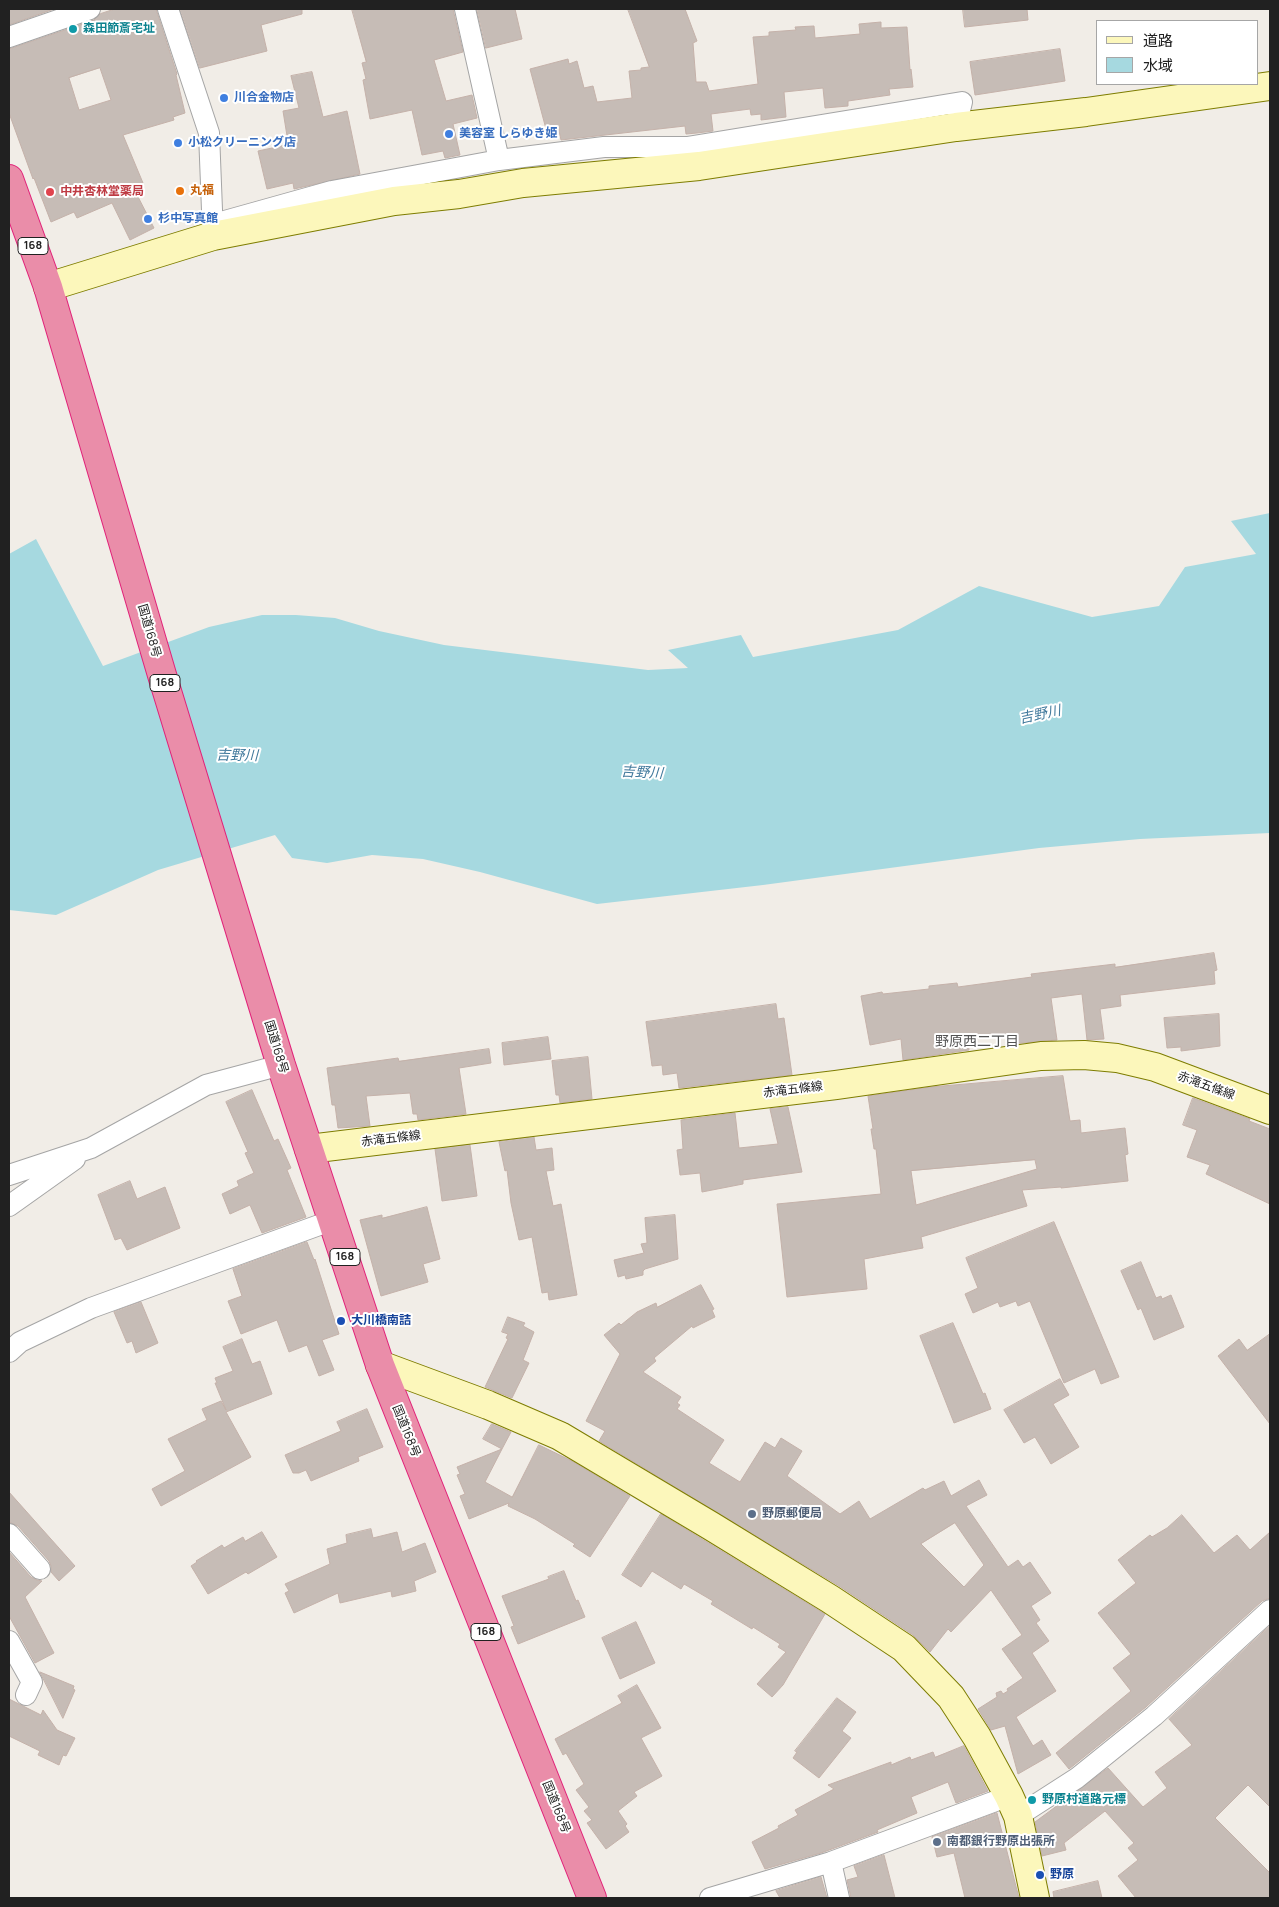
<!DOCTYPE html>
<meta charset="utf-8">
<style>
body{margin:0}
#map{position:relative;width:1279px;height:1907px;overflow:hidden;background:#f1ede7;font-family:Manrope,"Noto Sans JP",sans-serif}
canvas{display:block}
.frame{position:absolute;inset:0;border:10px solid #212121;pointer-events:none}
.legend{position:absolute;left:1096px;top:20px;width:162px;height:65px;box-sizing:border-box;background:#fff;border:1px solid #a6a6a6;margin:0;padding:6px 9px;list-style:none;font-size:15px;color:#212121}
.legend li{display:flex;align-items:center;gap:10px;height:25px}
.legend b{width:25px;border:1px solid #a6a6a6}
</style>
<div id="map">
<canvas width="1279" height="1907"></canvas>
<div class="frame"></div>
<ul class="legend">
<li><b style="height:6px;background:#fcf7bb"></b>道路</li>
<li><b style="height:14px;background:#a6d9e0"></b>水域</li>
</ul>
</div>
<script>
const ctx = document.querySelector('canvas').getContext('2d');
ctx.lineJoin = 'round';
function paint(path, color) {
  ctx.fillStyle = color;
  ctx.fill(path, 'evenodd');
}
function strokePath(path, color, width, dash) {
  ctx.strokeStyle = color;
  ctx.lineWidth = width;
  ctx.lineCap = dash ? 'butt' : 'round';
  ctx.setLineDash(dash || []);
  ctx.stroke(path);
}
function write(font, color, halo, rows, align = 'center') {
  ctx.font = font + ' Manrope,"Noto Sans JP",sans-serif';
  ctx.lineWidth = 4;
  ctx.setLineDash([]);
  ctx.textBaseline = 'middle';
  ctx.strokeStyle = halo;
  ctx.fillStyle = color;
  for (const [text, x, y, turn = 0] of rows) {
    ctx.save();
    ctx.translate(x, y);
    ctx.rotate((+turn || 0) * Math.PI / 180);
    ctx.textAlign = isNaN(turn) ? turn : align;
    if (halo) ctx.strokeText(text, 0, 0);
    ctx.fillText(text, 0, 0);
    ctx.restore();
  }
}
const water = new Path2D(`
 M1270 513V833L1140 839 1039 848 763 885 597 904 480 872 423 859 372 855 327 863 292 858 275 835 158 870 56 915 9 910V554L36 539 103 666 209 627 262 615H296L335 618 379 631 444 645 648 670 688 668 668 650 741 635 753 657 898 630 979 586 1092 617 1159 606 1185 567 1256 554 1231 521Z`);
const building = new Path2D(`
 M9 9H54L9 25Z
 M115 9H156L177 74 176 75 185 113 173 117 174 120 123 135 143 183 133 187 154 228 130 240 112 203 77 218 74 212 51 222 34 178 33 179 9 113V49L94 20 100 14ZM100 68 111 100 79 110 69 78Z
 M180 9H302V14L261 25 267 51 200 68Z
 M352 9H453L463 52 434 60 446 101 472 95 477 118 453 124 460 155 445 158 443 151 422 155 412 110 370 119 363 80 366 79 362 63 366 62Z
 M477 9H515L522 39 486 48Z
 M628 9H685L697 41 693 43 696 82H706L709 91 758 84 753 37 769 36V32L796 30 795 27 814 26 815 38 860 34 859 24 881 22V28L907 27 910 70 911 69 913 87 889 89 890 95 848 101V106L825 108 823 88 784 92 786 117 761 120V114L751 115 750 109 711 114 713 131 697 133 686 134 685 126 561 140 558 126 546 129 530 69 568 59 569 64 577 61 584 88 593 86 597 102 632 98 629 71 641 70V68L649 67Z
 M963 9H1027L1028 20 965 27Z
 M1060 49 1065 81 975 95 970 62Z
 M312 72 323 117 347 111 360 174 294 189 293 183 267 189 258 151 286 145 288 142 283 111 299 108 291 76Z
 M1214 953 1217 970 1214 971 1215 984 1120 995 1121 1006 1100 1009 1104 1039 1087 1040 1082 994 1051 998 1057 1040 1011 1044 1010 1034 968 1040 969 1050 903 1060 901 1039 870 1045 861 996 882 992 883 994 929 989V986L957 983 958 987 1032 977 1031 974 1115 964V967Z
 M776 1004 778 1019 784 1018 792 1075 679 1088 677 1073 663 1075 662 1065 652 1066 646 1022Z
 M1219 1014 1220 1046 1181 1051V1047L1167 1048 1164 1018Z
 M548 1037 551 1059 504 1065 502 1043Z
 M489 1049 491 1063 459 1068 466 1114 418 1120 417 1114H413L410 1093 366 1096 370 1126 338 1128 335 1105H332L327 1068 398 1058 399 1061Z
 M588 1057 592 1099 560 1103 559 1095H556L552 1061Z
 M1063 1076 1070 1121 1080 1120 1081 1133 1125 1128 1128 1154 1125 1155 1128 1181 1061 1188V1187L1022 1190 1027 1206 921 1237 923 1248 864 1259 867 1289 787 1297 777 1204 881 1194 876 1149H874L871 1129H873L868 1096 931 1087ZM1035 1160 1037 1169 916 1205 911 1171Z
 M252 1090 274 1141 278 1139 291 1168 287 1170 306 1217 262 1233 250 1205 230 1214 222 1194 239 1186 237 1181 254 1173 245 1153 248 1152 226 1102Z
 M1193 1098 1250 1119 1249 1121 1270 1129V1204L1206 1174 1210 1165 1187 1157 1197 1130 1183 1125Z
 M788 1107 802 1172 743 1180V1184L702 1192 700 1173 680 1175 677 1150 683 1149 681 1120 735 1113 739 1148 778 1144 770 1109Z
 M534 1137 536 1150 552 1148 554 1170 546 1171 553 1206 561 1204 577 1295 549 1300 548 1292 542 1293 532 1237 519 1240 511 1203 507 1170 505 1171 499 1142Z
 M470 1145 477 1196 442 1201 435 1149Z
 M130 1181 137 1199 165 1187 180 1228 127 1250 121 1238 115 1240 98 1195Z
 M427 1207 440 1259 423 1264 428 1282 381 1296 360 1220 382 1215V1218Z
 M675 1215 678 1259 645 1269 643 1271V1275L626 1279 625 1275 618 1277 614 1260 644 1253 641 1244 647 1243 645 1218Z
 M1054 1222 1119 1377 1101 1384 1095 1369 1064 1383 1030 1301 1018 1306 1016 1301 1000 1307 998 1302 973 1313 965 1294 978 1288 966 1258Z
 M307 1242 314 1260 315 1259 339 1334 322 1340 334 1370 319 1376 307 1345 289 1352 277 1320 241 1334 228 1301 242 1296 233 1269Z
 M1141 1262 1156 1298 1161 1296 1162 1299 1171 1295 1184 1327 1154 1340 1141 1308 1138 1310 1121 1271Z
 M701 1285 714 1309 712 1310 715 1317 693 1328 692 1326 654 1358 656 1361 643 1372 681 1397 677 1403 680 1405 677 1409 724 1440 709 1463 740 1482 765 1442 775 1448 781 1438 802 1451 787 1476 840 1514 859 1501 870 1519 923 1488 925 1490 944 1481 951 1496 979 1480 987 1495 966 1506 1008 1567 1018 1560 1023 1567 1030 1562 1051 1593 1031 1606 1040 1620 1036 1623 1049 1641 1032 1653 1056 1691 1016 1717 1033 1746 1042 1740 1051 1755 1018 1774 1005 1726 991 1730 978 1709 997 1697 996 1693 1001 1691 1003 1694 1008 1691 1007 1689 1023 1678 1002 1649 1022 1635 991 1590 951 1632 948 1629 930 1652 913 1635 839 1586 599 1441 605 1431 586 1421 620 1354 604 1335 619 1323 621 1325 637 1312 656 1303 657 1307ZM955 1523 984 1565 964 1587 921 1544Z
 M141 1302 158 1343 136 1353 132 1341 127 1343 114 1312Z
 M508 1317 525 1323 523 1326 534 1332 523 1360 529 1363 512 1398 485 1387 508 1339 506 1338 508 1334 502 1332Z
 M953 1323 983 1394 985 1393 991 1409 954 1423 920 1336Z
 M1270 1334V1424L1218 1356 1239 1339 1247 1350Z
 M242 1339 252 1364 260 1361 272 1394 226 1412 251 1457 161 1506 152 1489 185 1471 168 1439 207 1420 202 1409 221 1401 226 1410 215 1383H217L215 1378 233 1371 223 1347Z
 M1060 1379 1069 1395 1053 1404 1079 1447 1051 1464 1035 1437 1024 1443 1004 1410Z
 M367 1409 383 1447 358 1457 359 1461 311 1481 306 1470 299 1473H293L285 1455 341 1431 337 1422Z
 M492 1424 511 1432 502 1449 483 1439Z
 M539 1445 572 1461 630 1496 590 1557 573 1546 575 1544 535 1519 508 1506 509 1503 469 1519 460 1496 465 1494 457 1475 460 1474 457 1467 502 1449 485 1482 512 1497Z
 M9 1492 75 1566 59 1581 51 1572V1566L49 1561 18 1526 9 1522Z
 M661 1514 825 1614 783 1685 772 1697 757 1684 786 1652 778 1647 780 1644 753 1627 752 1629 711 1604 713 1601 684 1584 681 1589 652 1571 641 1587 622 1575Z
 M1182 1515 1214 1553 1237 1535 1250 1550 1270 1532V1598L1262 1601 1146 1707 1069 1769 1056 1753 1131 1691 1113 1668 1131 1654 1098 1613 1136 1583 1118 1560 1150 1535 1152 1537 1167 1528Z
 M371 1529 373 1538 397 1532 402 1552 425 1543 436 1572 414 1581 416 1591 392 1597 391 1591 340 1603 338 1593 294 1613 285 1593 289 1591 285 1584 330 1564 327 1549 347 1543 346 1535Z
 M262 1532 277 1557 248 1574 246 1572 208 1594 191 1566 197 1562 196 1561 222 1545 224 1548 243 1537 245 1541Z
 M9 1552 31 1577 37 1580 42 1581 25 1597 54 1653 35 1663 9 1616Z
 M564 1571 576 1601 578 1600 585 1617 518 1644 511 1627 514 1626 502 1596 549 1579 548 1577Z
 M636 1622 655 1663 620 1679 602 1638Z
 M1270 1626V1807L1248 1785 1215 1818 1270 1873V1898H1136L1118 1876 1138 1860 1128 1848 1134 1843 1105 1811 1064 1843 1066 1850 1042 1856 1035 1822 1108 1768 1143 1807 1167 1788 1155 1772 1192 1745 1169 1719Z
 M40 1672 74 1686 73 1689 75 1690 63 1718Z
 M637 1685 661 1728 641 1738 662 1776 634 1792 637 1796 618 1811 627 1824 625 1826 629 1832 606 1849 587 1823 592 1820 584 1811 589 1807 576 1790 584 1784 566 1753 563 1755 555 1739 622 1703 618 1696Z
 M837 1698 856 1712 842 1731 851 1738 819 1778 793 1758 797 1752 795 1751Z
 M9 1699 41 1715 43 1710 57 1730 75 1738 66 1756 63 1755 59 1765 38 1755 40 1751 9 1736Z
 M964 1746 988 1791 956 1803 948 1782 911 1797 917 1813 877 1830 878 1832 821 1853 765 1869 752 1842 779 1828 778 1826 798 1815 795 1810 834 1789 828 1785 891 1762V1765L910 1757 911 1760 933 1752 935 1757Z
 M997 1813 1019 1898H965L954 1853 937 1857 932 1837Z
 M884 1855 895 1898H851L847 1880 858 1877 854 1866Z
 M821 1877 827 1898H780L776 1891Z
 M1098 1881 1102 1898H1054L1053 1892Z`);
const street = new Path2D(`
 M168 9 209 133 213 236
 M465 9 499 160
 M9 37 90 9
 M214 224 332 191 499 160 604 147H687L962 102 956 127
 M9 1175 91 1148 206 1085 281 1065
 M9 1206 75 1159
 M9 1352 20 1342 91 1308 333 1220
 M9 1534 40 1569
 M9 1641 32 1682 26 1695
 M1018 1816 1077 1778 1154 1716 1270 1610
 M831 1862 839 1898
 M710 1898 831 1862 1009 1796`);
const secondary = new Path2D(`
 M48 287 213 236 394 201 459 194 523 183 699 166 956 127 1086 112 1270 86
 M309 1149 836 1085 1041 1056 1084 1055 1117 1058 1155 1067 1270 1110
 M380 1365 488 1405 560 1436 711 1526 830 1599 904 1648 951 1697 977 1737 1009 1796 1018 1816 1035 1898`);
const highway = new Path2D(`
 M9 179 48 287 162 675 281 1065 380 1365 592 1898`);
const markers = [
 [73,29,5,"#0f9aa8"],
 [224,98,5,"#3f7fe0"],
 [449,134,5,"#3f7fe0"],
 [178,143,5,"#3f7fe0"],
 [180,191,5,"#e8710a"],
 [50,192,5,"#e0444e"],
 [148,219,5,"#3f7fe0"],
 [341,1321,5,"#1a4fb4"],
 [752,1514,5,"#5c6f8a"],
 [1032,1800,5,"#0f9aa8"],
 [937,1842,5,"#5c6f8a"],
 [1040,1875,5,"#1a4fb4"]
];
const shields = [
 [33,246,30],
 [165,683,30],
 [345,1257,30],
 [486,1632,30]
];
const shieldNames = [
 ["168",33,246],
 ["168",165,683],
 ["168",345,1257],
 ["168",486,1632]
];
const cultureNames = [
 ["森田節斎宅址",83,29],
 ["野原村道路元標",1042,1800]
];
const shopNames = [
 ["川合金物店",234,98],
 ["美容室 しらゆき姫",459,134],
 ["小松クリーニング店",188,143],
 ["杉中写真館",158,219]
];
const foodNames = [
 ["丸福",190,191]
];
const healthNames = [
 ["中井杏林堂薬局",60,192]
];
const streetNames = [
 ["国道168号",149,631,74],
 ["国道168号",276,1047,73],
 ["赤滝五條線",1206,1086,20],
 ["赤滝五條線",793,1090,-7],
 ["赤滝五條線",391,1139,-7],
 ["国道168号",406,1431,68],
 ["国道168号",556,1807,68]
];
const transitNames = [
 ["大川橋南詰",351,1321],
 ["野原",1050,1875]
];
const serviceNames = [
 ["野原郵便局",762,1514],
 ["南都銀行野原出張所",947,1842]
];
const waterNames = [
 ["吉野川",1040,715,-12],
 ["吉野川",237,756,1],
 ["吉野川",642,773,3]
];
const neighbourhoodNames = [
 ["野原西二丁目",977,1042]
];
paint(water, '#a6d9e0');
paint(building, '#c6bcb6');
strokePath(building, '#c4b1a9', 1);
strokePath(street, '#a5a5a5', 22);
strokePath(secondary, '#7e7d01', 30);
strokePath(highway, '#e12279', 30);
strokePath(street, '#fff', 20);
strokePath(secondary, '#fcf7bb', 28);
strokePath(highway, '#ea8da9', 28);
for (const [x, y, r, color] of markers) {
  const dot = new Path2D();
  dot.arc(x, y, r, 0, 2 * Math.PI);
  ctx.fillStyle = color;
  ctx.fill(dot);
  strokePath(dot, '#fff', 2);
}
for (const [x, y, w] of shields) {
  const box = new Path2D();
  box.roundRect(x - w / 2, y - 8.5, w, 17, 4);
  ctx.fillStyle = '#fff';
  ctx.fill(box);
  strokePath(box, '#212121', 1);
}
write('bold 11px', '#212121', null, shieldNames);
write('bold 12px', '#0d838f', '#fff', cultureNames, 'left');
write('bold 12px', '#366cbe', '#fff', shopNames, 'left');
write('bold 12px', '#c56008', '#fff', foodNames, 'left');
write('bold 12px', '#be3a42', '#fff', healthNames, 'left');
write('12px', '#212121', '#fff', streetNames);
write('bold 12px', '#164399', '#fff', transitNames, 'left');
write('bold 12px', '#4e5e75', '#fff', serviceNames, 'left');
write('italic 14px', '#41799c', '#fff', waterNames);
write('14px', '#545454', '#fff', neighbourhoodNames);
</script>
